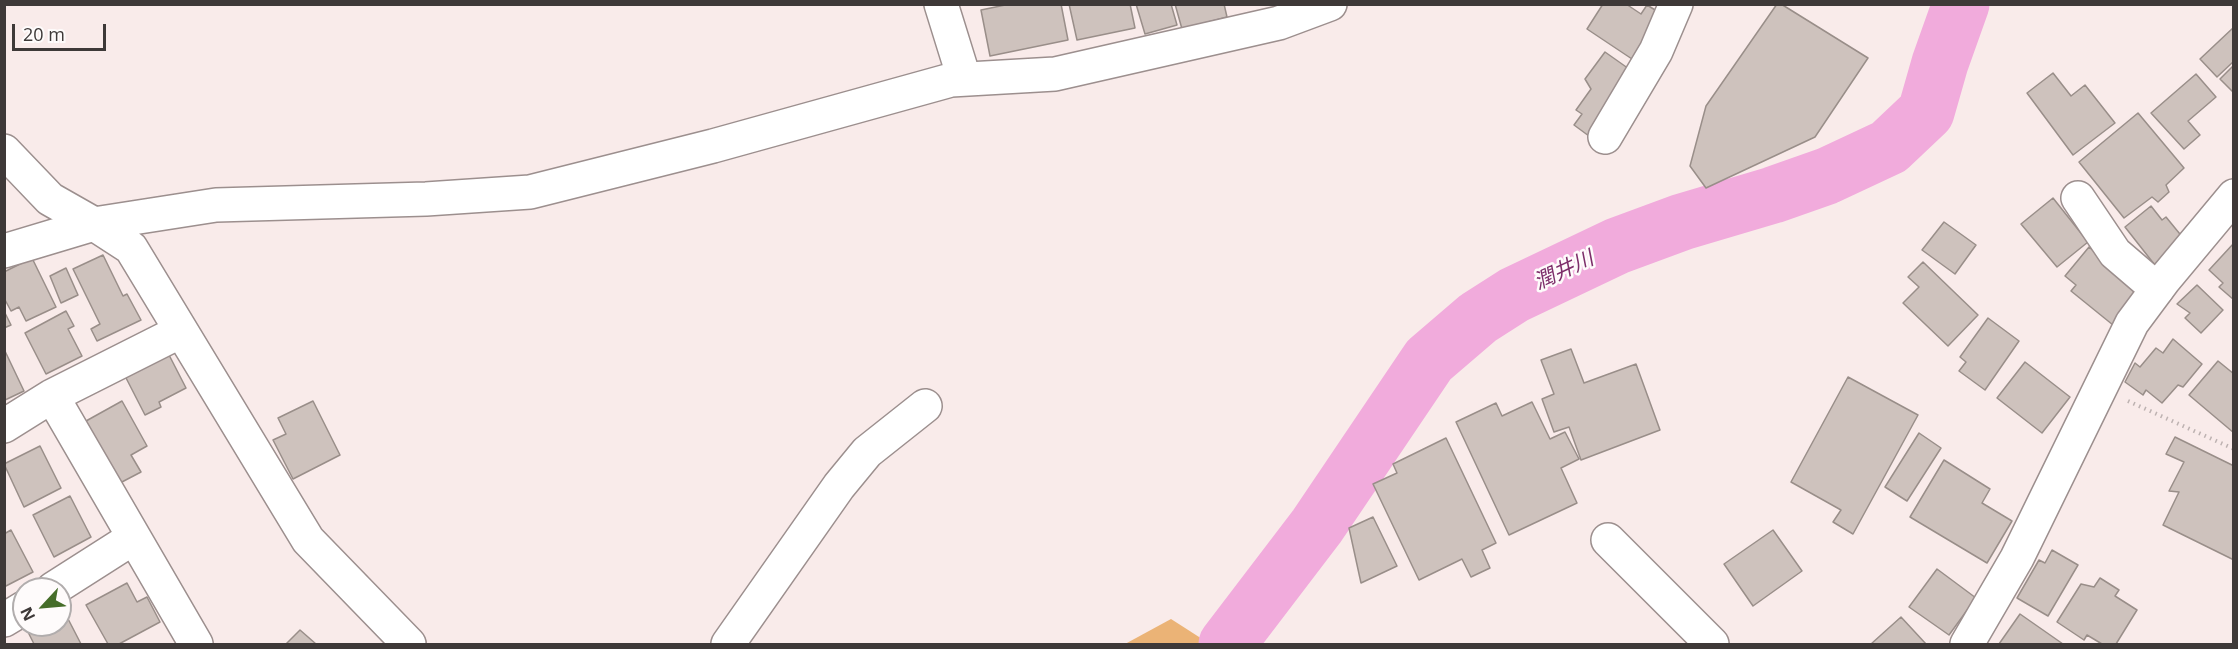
<!DOCTYPE html>
<meta charset="utf-8">
<style>
body{margin:0}
#map{position:relative;width:2238px;height:649px;overflow:hidden;background:#f9ebea;font-family:"Open Sans",sans-serif}
canvas{display:block}
.frame{position:absolute;inset:0;border:6px solid #3e3938;pointer-events:none}
.north{position:absolute;left:12px;top:577px;width:60px;height:60px;box-sizing:border-box;background:#fefbfb;border:2px solid #b1adad;border-radius:50%;rotate:244deg;font-size:16px;font-weight:700;line-height:24px;text-align:center;color:#3e3938}
.north::after{content:'';display:block;margin:auto;width:21px;height:27px;background:#456d29;clip-path:polygon(50% 0,100% 100%,50% 72%,0 100%)}
.scale{position:absolute;left:12px;top:24px;width:94px;height:27px;box-sizing:border-box;border:3px solid #3e3938;border-top:0;padding-left:8px;font-size:18px;line-height:21px;white-space:nowrap;color:#3e3938;-webkit-text-stroke:4px #fefbfb;paint-order:stroke}
</style>
<div id="map">
<canvas width="2238" height="649"></canvas>
<div class="frame"></div>
<div class="north">N</div>
<div class="scale">20 m</div>
</div>
<script>
const ctx = document.querySelector('canvas').getContext('2d');
ctx.lineJoin = 'round';
function paint(path, color) {
  ctx.fillStyle = color;
  ctx.fill(path, 'evenodd');
}
function strokePath(path, color, width, dash) {
  ctx.strokeStyle = color;
  ctx.lineWidth = width;
  ctx.lineCap = dash ? 'butt' : 'round';
  ctx.setLineDash(dash || []);
  ctx.stroke(path);
}
function write(font, color, halo, rows, align = 'center') {
  ctx.font = font + ' "Open Sans","Noto Sans JP",sans-serif';
  ctx.lineWidth = 5;
  ctx.setLineDash([]);
  ctx.textBaseline = 'middle';
  ctx.strokeStyle = halo;
  ctx.fillStyle = color;
  for (const [text, x, y, turn = 0] of rows) {
    ctx.save();
    ctx.translate(x, y);
    ctx.rotate((+turn || 0) * Math.PI / 180);
    ctx.textAlign = isNaN(turn) ? turn : align;
    if (halo) ctx.strokeText(text, 0, 0);
    ctx.fillText(text, 0, 0);
    ctx.restore();
  }
}
const forest = new Path2D(`
 M1171 619 1210 644H1125Z`);
const river = new Path2D(`
 M1227 644 1317 526 1429 360 1478 318 1514 295 1617 246 1682 222 1773 195 1827 176 1889 147 1926 112 1940 63 1961 4`);
const building = new Path2D(`
 M1010 4H1061L1068 40 990 56 981 10Z
 M1069 4H1130L1135 28 1077 40Z
 M1136 4H1171L1177 25 1145 34Z
 M1175 4H1224L1227 17 1182 29Z
 M1603 4H1626L1641 14 1647 5 1665 16 1635 61 1587 29Z
 M1777 4H1781L1868 58 1815 137 1706 188 1690 166 1706 106Z
 M2234 27V61L2217 77 2200 59Z
 M1605 52 1639 76 1593 139 1574 125 1582 114 1576 110 1591 89 1585 79Z
 M2234 65V93L2220 79Z
 M2053 73 2071 96 2085 85 2115 123 2073 155 2027 93Z
 M2196 74 2216 97 2188 121 2200 135 2184 149 2151 113Z
 M2138 113 2184 168 2166 185 2169 192 2158 202 2152 197 2124 218 2079 162Z
 M2053 198 2088 242 2057 267 2021 224Z
 M2151 206 2162 220 2166 217 2184 239 2158 269 2125 227Z
 M1944 222 1976 245 1955 274 1922 250Z
 M2234 243V300L2219 287 2223 283 2209 270Z
 M2089 247 2138 289 2130 298 2134 301 2113 325 2071 291 2076 285 2065 276Z
 M103 255 123 296 127 294 141 320 97 341 91 329 100 324 73 269Z
 M32 258 56 307 26 321 19 307 11 311 4 298V272Z
 M1923 262 1978 315 1948 346 1903 303 1919 287 1908 277Z
 M66 268 78 295 61 303 50 276Z
 M2197 285 2223 310 2201 333 2185 318 2190 313 2177 304Z
 M4 311 11 325 4 328Z
 M66 311 74 326 68 329 82 356 46 374 25 333Z
 M1988 318 2019 341 1985 390 1959 371 1966 362 1960 357Z
 M2173 339 2202 364 2183 387 2178 385 2162 403 2146 390 2143 395 2125 382 2135 363 2140 367 2156 348 2163 353Z
 M4 349 24 391 5 400 4 399Z
 M1571 349 1584 383 1636 364 1660 430 1581 460 1569 427 1554 432 1542 399 1554 394 1541 360Z
 M167 351 186 388 159 402 161 407 145 415 124 374Z
 M2218 361 2234 374V433L2189 395Z
 M2025 362 2070 397 2042 433 1997 398Z
 M1848 377 1918 415 1853 534 1833 522 1841 510 1791 482Z
 M122 401 147 446 131 455 141 472 120 483 86 421Z
 M313 401 340 455 293 479 273 440 286 434 278 418Z
 M1532 402 1550 439 1565 432 1579 459 1561 468 1577 503 1509 535 1456 422 1496 403 1502 416Z
 M1919 433 1941 448 1907 501 1885 487Z
 M2175 437 2234 466V560L2163 525 2179 492 2169 491 2184 462 2166 454Z
 M1446 438 1496 543 1482 550 1490 568 1471 577 1462 559 1419 580 1373 484 1397 473 1393 464Z
 M40 446 61 488 24 507 4 464Z
 M1944 460 1990 489 1982 503 2012 521 1987 563 1910 517Z
 M70 496 91 537 54 557 33 515Z
 M1373 517 1397 566 1361 583 1349 528Z
 M11 530 33 572 4 587V534Z
 M1773 530 1802 571 1753 606 1724 564Z
 M2052 550 2078 565 2048 616 2017 598 2039 560 2045 563Z
 M1937 569 1976 598 1949 635 1909 607Z
 M2100 578 2119 590 2115 596 2137 610 2116 644H2102L2087 635 2084 640 2057 622 2081 584 2094 587Z
 M127 583 137 602 147 597 160 622 119 644H108L86 605Z
 M65 613 81 644H34L28 632 42 625H60V616Z
 M2020 614 2063 644H1999Z
 M1901 617 1926 644H1871Z
 M300 630 316 644H286Z`);
const path = new Path2D(`
 M2128 401 2234 449`);
const street = new Path2D(`
 M941 4 964 78
 M1605 137 1656 51 1676 4
 M4 151 50 199 94 224 131 248 308 540 409 644
 M2078 198 2115 253 2157 289
 M4 251 94 224 216 205 426 199 530 192 713 146 951 80 1055 74 1279 23 1330 4
 M52 396 196 644
 M4 426 52 396 181 331
 M1608 540 1712 644
 M53 589 133 538
 M4 620 24 608
 M728 644 839 486 867 452 925 406`);
const secondary = new Path2D(`
 M1967 644 2017 558 2132 323 2164 280 2234 196`);
const waterNames = [
 ["潤井川",1564,271,-25]
];
paint(forest, '#ebb376');
strokePath(river, '#f1abdc', 57);
paint(building, '#cec2bd');
strokePath(building, '#998e89', 1.5);
strokePath(street, '#9c8f8e', 36);
strokePath(secondary, '#9c8f8e', 36);
strokePath(path, '#bdb2b1', 4, [1.5, 4.5]);
strokePath(street, '#fff', 33);
strokePath(secondary, '#fff', 33);
write('italic 21px', '#7d2e6a', '#fefbfb', waterNames);
</script>
